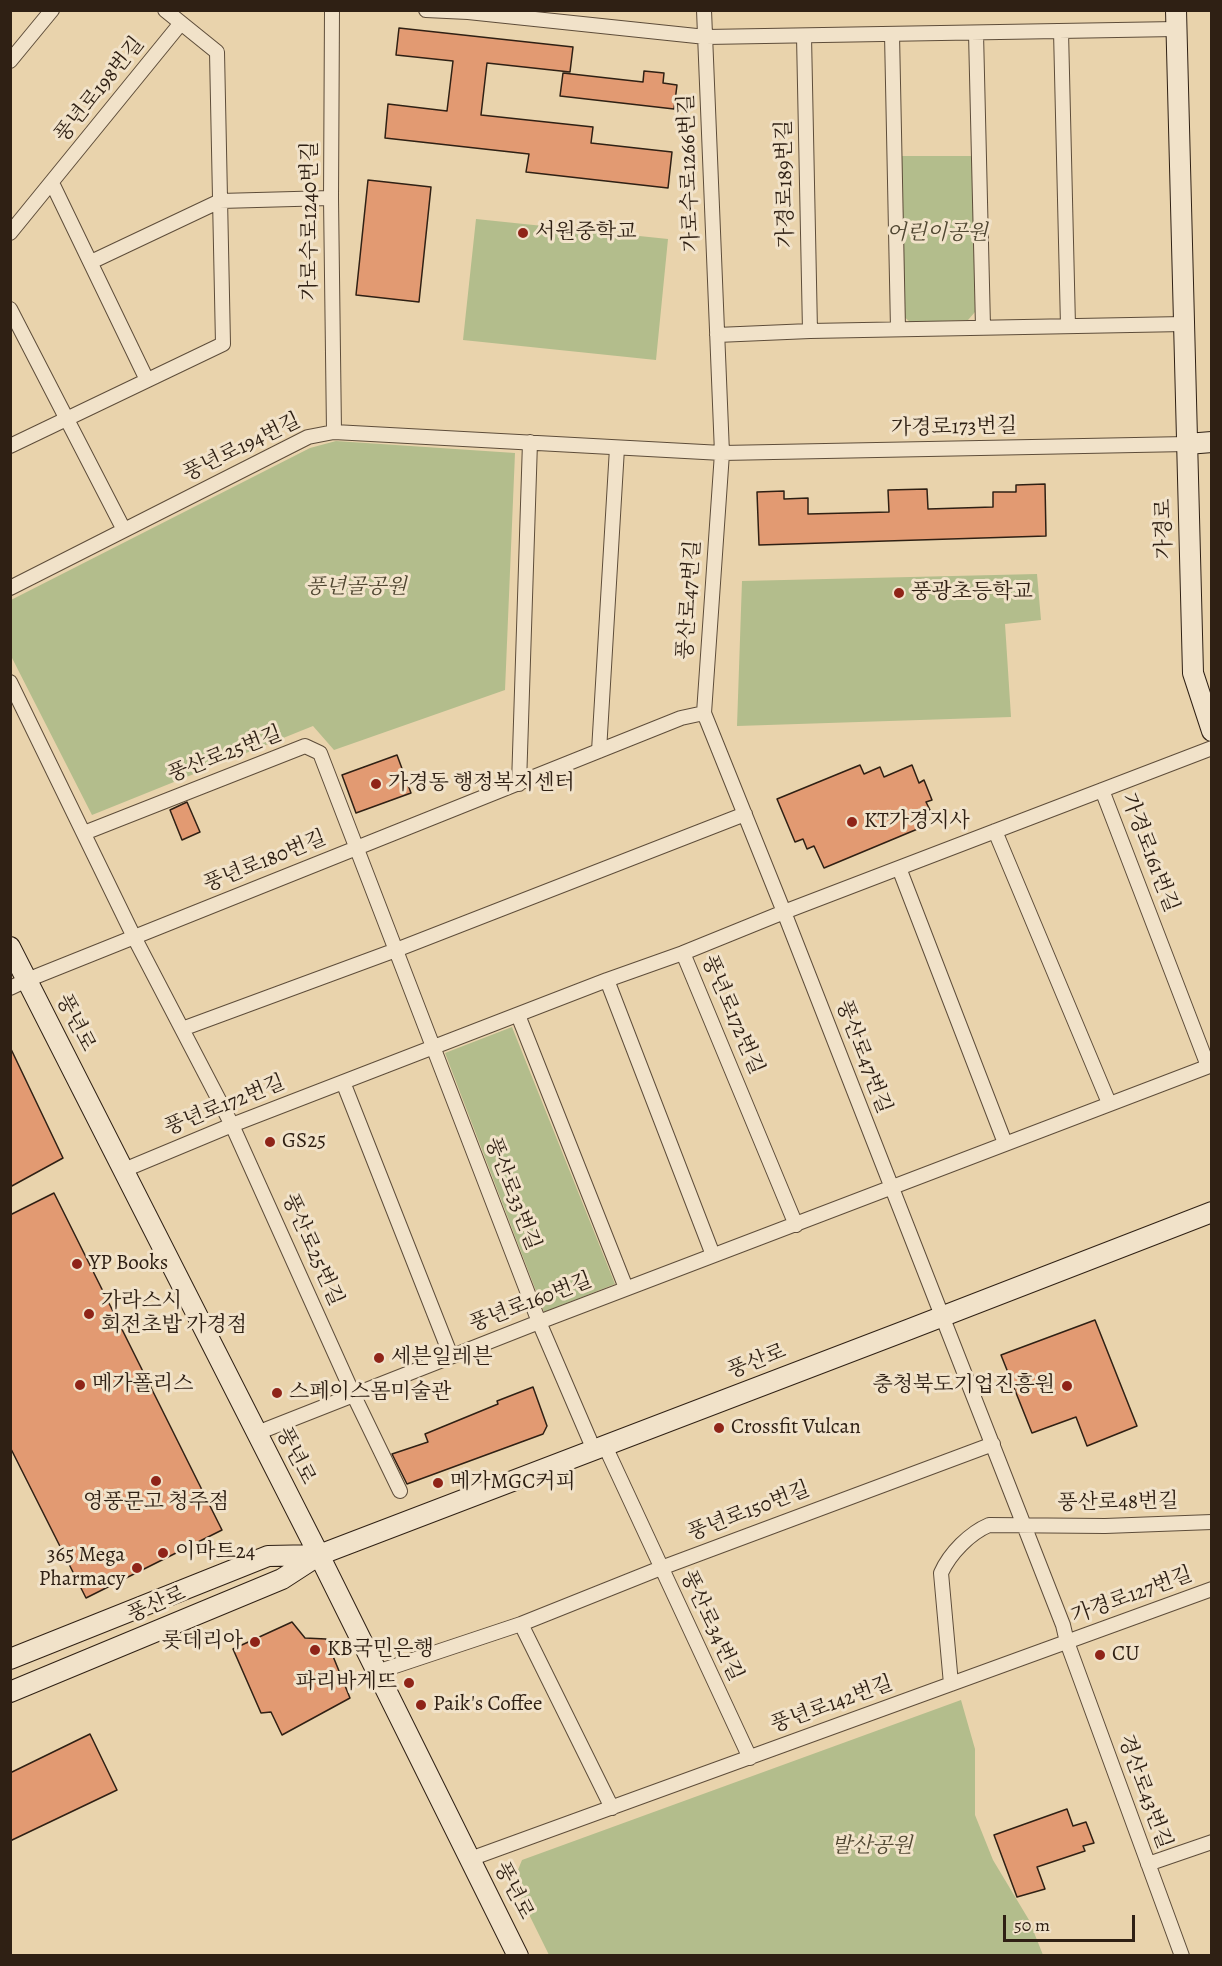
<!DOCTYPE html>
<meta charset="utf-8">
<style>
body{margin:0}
#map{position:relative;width:1222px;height:1966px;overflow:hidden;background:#e9d3ac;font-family:Alegreya,serif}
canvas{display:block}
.frame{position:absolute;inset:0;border:12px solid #2f2014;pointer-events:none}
.scale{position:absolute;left:1003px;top:1915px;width:132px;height:27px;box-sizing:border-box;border:3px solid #2f2014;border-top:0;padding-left:8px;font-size:18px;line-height:21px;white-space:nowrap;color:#2f2014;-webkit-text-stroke:4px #f1e2c9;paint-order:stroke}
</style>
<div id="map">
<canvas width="1222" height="1966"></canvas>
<div class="frame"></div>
<div class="scale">50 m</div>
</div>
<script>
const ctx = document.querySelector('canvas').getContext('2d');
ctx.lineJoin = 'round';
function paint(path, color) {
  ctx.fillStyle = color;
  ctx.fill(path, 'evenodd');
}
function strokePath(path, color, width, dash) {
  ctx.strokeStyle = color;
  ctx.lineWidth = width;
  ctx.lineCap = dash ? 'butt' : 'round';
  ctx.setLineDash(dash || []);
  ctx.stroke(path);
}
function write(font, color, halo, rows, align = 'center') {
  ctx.font = font + ' Alegreya,"Noto Serif KR",serif';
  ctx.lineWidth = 6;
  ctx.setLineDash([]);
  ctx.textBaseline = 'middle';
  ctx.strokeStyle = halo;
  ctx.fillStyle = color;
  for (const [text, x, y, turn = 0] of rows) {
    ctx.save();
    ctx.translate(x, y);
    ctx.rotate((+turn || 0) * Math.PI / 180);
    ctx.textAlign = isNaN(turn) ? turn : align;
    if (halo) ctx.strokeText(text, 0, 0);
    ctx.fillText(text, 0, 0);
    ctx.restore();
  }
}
const green = new Path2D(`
 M900 156H972L975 312 968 320 910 322 902 315Z
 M476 219 668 239 656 360 463 340Z
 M336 441 515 453 505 690 334 750 313 726 92 815 11 656V600L310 448Z
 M1037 574 1041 620 1005 624 1011 717 737 726 742 581Z
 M512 1027 615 1284 544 1312 445 1053Z
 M961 1700 975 1749V1815L993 1860 1029 1920 1043 1955H549L513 1882 522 1860Z`);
const building = new Path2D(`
 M399 28 573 47 570 72 487 63 481 115 593 127 591 143 672 152 668 188 526 172 529 154 385 138 388 104 447 111 453 61 396 55Z
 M644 71 664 73 663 83 677 85 674 109 560 96 563 73 643 82Z
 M368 180 431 187 419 302 356 295Z
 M1045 484 1046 536 759 545 757 492 784 491V499L808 498V514L889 512 888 490 927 489 928 509 993 507V492H1016V485Z
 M397 755 411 793 356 813 342 775Z
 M860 765 864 774 880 767 884 777 912 765 919 783 924 780 932 800 926 802 930 810 915 816 920 828 824 868 814 846 807 849 803 839 795 842 777 799Z
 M187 802 200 832 182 840 170 810Z
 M10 1047 63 1158 10 1187Z
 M54 1193 222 1530 86 1598 10 1447V1215Z
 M1095 1320 1137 1426 1087 1446 1076 1417 1032 1433 1001 1355Z
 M533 1387 547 1426 543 1434 407 1484 392 1454 428 1442 425 1434 498 1404 497 1401Z
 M292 1622 305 1638 326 1639 350 1698 282 1735 271 1712 261 1713 233 1649Z
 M90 1734 117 1790 10 1841V1773Z
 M1067 1809 1073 1826 1086 1822 1094 1843 1083 1846 1085 1851 1037 1867 1045 1889 1017 1897 994 1835Z`);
const street = new Path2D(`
 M332 10 331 198 334 432
 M426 10 468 12 706 37 1176 29
 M704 10 722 453 704 713 784 912 1063 1625 1067 1642 1182 1956
 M1061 31 1068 326
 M976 33 983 327
 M892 34 898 329
 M804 36 810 331
 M10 61 52 10
 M52 183 147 380
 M10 233 181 23
 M91 262 220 201 331 198
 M10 309 124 530
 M717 335 810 331 1184 324
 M10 446 223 344 217 52 165 10
 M10 588 308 437 334 432 722 453 1187 444
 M10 682 134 937 232 1125 354 1396 400 1491
 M599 751 617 448
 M519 784 530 442
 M1102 790 1208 1066
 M995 831 1109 1103
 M84 833 305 746 320 753 539 1322 594 1450
 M899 868 1005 1143
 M683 953 796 1225
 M607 980 713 1255
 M10 988 27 980 681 718 704 713
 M518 1015 626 1288
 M182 1029 396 950 745 814
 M343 1082 451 1356
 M124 1170 232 1125 607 980 683 953 784 912 1212 748
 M257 1433 539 1322 1212 1065
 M605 1446 750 1758
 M521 1624 612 1808
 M377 1672 521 1624 661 1568 993 1444
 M951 1684 941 1573C950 1553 970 1533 989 1525L1105 1526 1212 1522
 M470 1859 1212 1589
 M1148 1864 1212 1842`);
const secondary = new Path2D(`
 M1176 10 1193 673 1212 731
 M1187 444 1212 442
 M10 947 319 1555 518 1956
 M10 1659 268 1556 319 1555
 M10 1692 282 1579 319 1555 910 1329 1212 1212`);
const markers = [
 [523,233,6,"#8f2418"],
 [899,593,6,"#8f2418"],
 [376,784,6,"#8f2418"],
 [852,822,6,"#8f2418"],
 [270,1142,6,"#8f2418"],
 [77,1264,6,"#8f2418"],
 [89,1314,6,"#8f2418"],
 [379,1358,6,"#8f2418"],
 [80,1385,6,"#8f2418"],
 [1067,1386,6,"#8f2418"],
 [277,1393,6,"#8f2418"],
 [719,1428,6,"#8f2418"],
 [156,1481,6,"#8f2418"],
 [438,1483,6,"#8f2418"],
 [163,1553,6,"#8f2418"],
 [137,1568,6,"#8f2418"],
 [255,1642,6,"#8f2418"],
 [315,1650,6,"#8f2418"],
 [1100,1655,6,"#8f2418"],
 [409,1683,6,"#8f2418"],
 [421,1705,6,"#8f2418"]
];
const streetNames = [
 ["풍년로198번길",100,90,-51],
 ["가로수로1266번길",690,173,-92],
 ["가경로189번길",786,184,-91],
 ["가로수로1240번길",311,221,-90],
 ["가경로173번길",954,428,-1],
 ["풍년로194번길",242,448,-26],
 ["가경로",1165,529,-91],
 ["풍산로47번길",690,600,-86],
 ["풍산로25번길",225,755,-21],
 ["가경로161번길",1149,853,69],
 ["풍년로180번길",265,862,-22],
 ["풍년로172번길",732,1015,67],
 ["풍년로",75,1023,63],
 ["풍산로47번길",863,1057,69],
 ["풍년로172번길",225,1106,-22],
 ["풍산로33번길",512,1194,69],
 ["풍산로25번길",312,1250,66],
 ["풍년로160번길",531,1303,-21],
 ["풍산로",757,1362,-21],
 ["풍년로",295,1456,63],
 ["풍산로48번길",1118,1503,-1],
 ["풍년로150번길",749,1512,-21],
 ["가경로127번길",1132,1596,-20],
 ["풍산로",157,1605,-23],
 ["풍산로34번길",711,1626,65],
 ["풍년로142번길",832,1705,-20],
 ["경산로43번길",1144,1792,70],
 ["풍년로",513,1891,63]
];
const poiNames = [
 ["서원중학교",535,233],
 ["풍광초등학교",911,593],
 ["가경동 행정복지센터",388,784],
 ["KT가경지사",864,822],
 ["GS25",282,1142],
 ["YP Books",89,1264],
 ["가라스시",101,1302],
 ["회전초밥 가경점",101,1326],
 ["세븐일레븐",391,1358],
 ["메가폴리스",92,1385],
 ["충청북도기업진흥원",1055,1386,"right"],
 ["스페이스몸미술관",289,1393],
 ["Crossfit Vulcan",731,1428],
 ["메가MGC커피",450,1483],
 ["영풍문고 청주점",156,1503,"center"],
 ["이마트24",175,1553],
 ["365 Mega",125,1556,"right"],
 ["Pharmacy",125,1580,"right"],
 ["롯데리아",243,1642,"right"],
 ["KB국민은행",327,1650],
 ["CU",1112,1655],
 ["파리바게뜨",397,1683,"right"],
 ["Paik's Coffee",433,1705]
];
const parkNames = [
 ["어린이공원",937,234],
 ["풍년골공원",356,588],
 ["발산공원",872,1847]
];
paint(green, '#b3bd8c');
paint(building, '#e29a72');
strokePath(building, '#2f2014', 1.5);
strokePath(street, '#5e4d3a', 16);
strokePath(secondary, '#2f2014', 22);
strokePath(street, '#f1e2c9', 14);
strokePath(secondary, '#f1e2c9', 20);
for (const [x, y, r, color] of markers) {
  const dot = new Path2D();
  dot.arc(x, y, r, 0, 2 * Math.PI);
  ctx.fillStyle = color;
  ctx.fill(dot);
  strokePath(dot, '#f1e2c9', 2);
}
write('21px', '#2f2014', '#f1e2c9', streetNames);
write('21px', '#2f2014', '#f1e2c9', poiNames, 'left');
write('italic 21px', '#504732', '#f1e2c9', parkNames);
</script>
